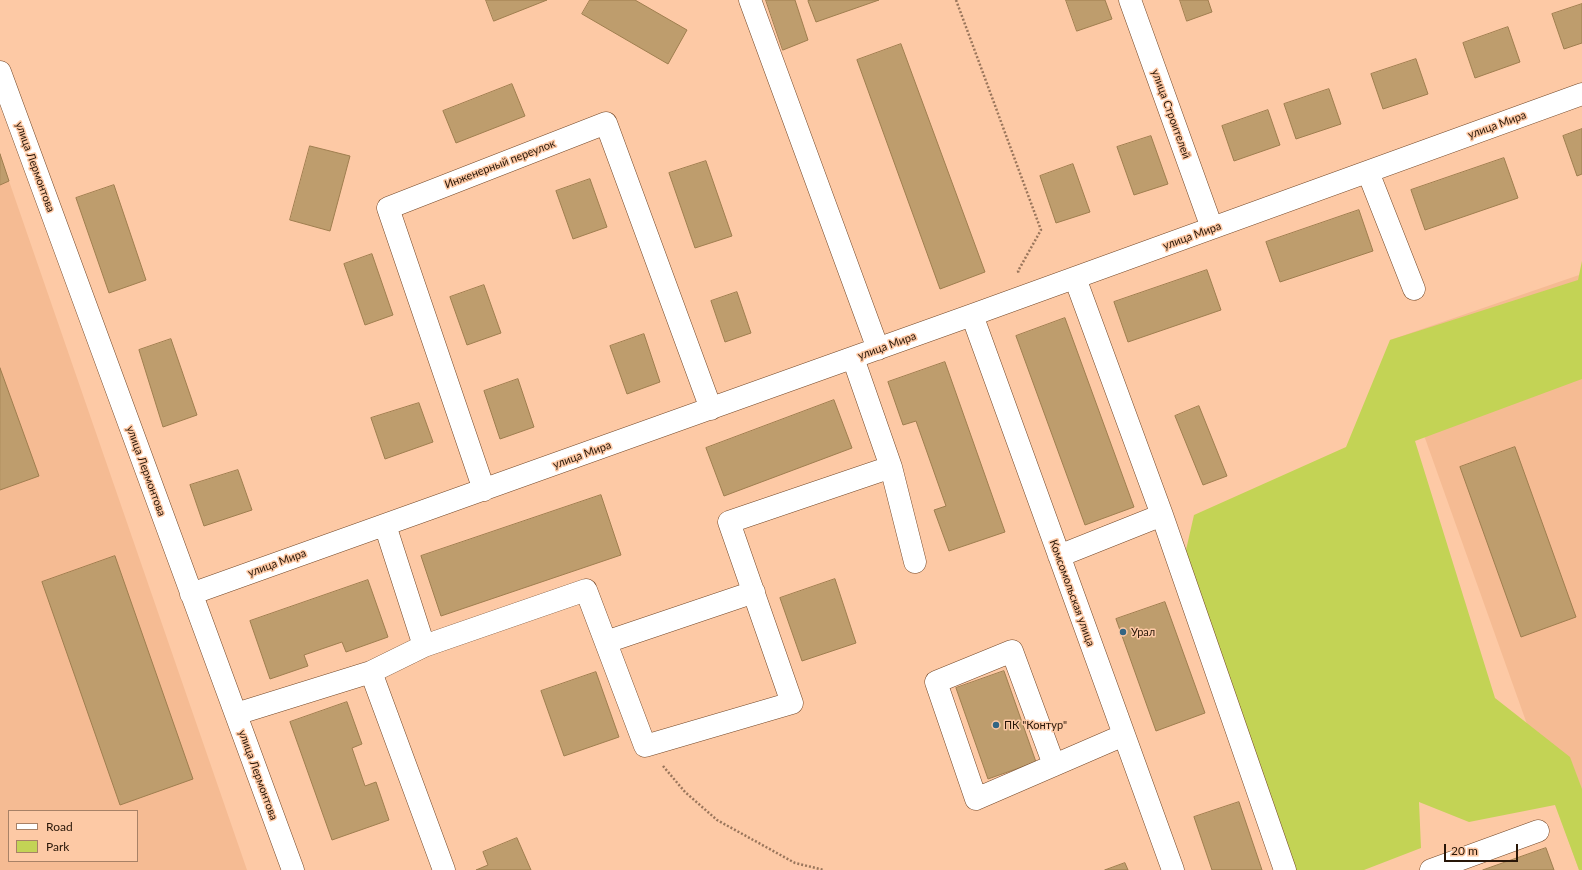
<!DOCTYPE html>
<meta charset="utf-8">
<style>
body{margin:0}
#map{position:relative;width:1582px;height:870px;overflow:hidden;background:#fdc9a5;font-family:Lato,sans-serif}
canvas{display:block}
.legend{position:absolute;left:8px;top:810px;width:130px;height:52px;box-sizing:border-box;background:#fdc9a5;border:1px solid #a88166;margin:0;padding:5px 7px;list-style:none;font-size:12px;color:#281608}
.legend li{display:flex;align-items:center;gap:8px;height:20px}
.legend b{width:20px;border:1px solid #a88166}
.scale{position:absolute;left:1444px;top:844px;width:74px;height:18px;box-sizing:border-box;border:2px solid #281608;border-top:0;padding-left:5px;font-size:12px;line-height:14px;white-space:nowrap;color:#281608;-webkit-text-stroke:3px #fdc9a5;paint-order:stroke}
</style>
<div id="map">
<canvas width="1582" height="870"></canvas>
<ul class="legend">
<li><b style="height:5px;background:#fff"></b>Road</li>
<li><b style="height:11px;background:#c3d355"></b>Park</li>
</ul>
<div class="scale">20 m</div>
</div>
<script>
const ctx = document.querySelector('canvas').getContext('2d');
ctx.lineJoin = 'round';
function paint(path, color) {
  ctx.fillStyle = color;
  ctx.fill(path, 'evenodd');
}
function strokePath(path, color, width, dash) {
  ctx.strokeStyle = color;
  ctx.lineWidth = width;
  ctx.lineCap = dash ? 'butt' : 'round';
  ctx.setLineDash(dash || []);
  ctx.stroke(path);
}
function write(font, color, halo, rows, align = 'center') {
  ctx.font = font + ' Lato,sans-serif';
  ctx.lineWidth = 3;
  ctx.setLineDash([]);
  ctx.textBaseline = 'middle';
  ctx.strokeStyle = halo;
  ctx.fillStyle = color;
  for (const [text, x, y, turn = 0] of rows) {
    ctx.save();
    ctx.translate(x, y);
    ctx.rotate((+turn || 0) * Math.PI / 180);
    ctx.textAlign = isNaN(turn) ? turn : align;
    if (halo) ctx.strokeText(text, 0, 0);
    ctx.fillText(text, 0, 0);
    ctx.restore();
  }
}
const built = new Path2D(`
 M0 154 9 181 247 870H0ZM9 811H137V861H9Z
 M1582 274V870H1579L1390 340Z`);
const green = new Path2D(`
 M1582 261V379L1415 441 1495 698 1570 757 1582 789V870H1579L1555 805 1469 822 1419 802 1421 848 1364 870H1290L1183 563 1194 515 1346 447 1390 340 1578 280Z`);
const building = new Path2D(`
 M486 0H547L494 21Z
 M590 0H635L687 30 668 64 582 14Z
 M766 0H795L808 40 783 50Z
 M812 0H879L816 22 808 1Z
 M1066 0H1105L1112 19 1077 31Z
 M1180 0H1208L1212 12 1187 21Z
 M1582 4V43L1564 49 1552 14Z
 M1508 27 1520 62 1475 78 1463 43Z
 M901 44 985 272 940 289 857 60Z
 M1416 59 1428 94 1383 109 1371 74Z
 M512 84 525 116 456 143 443 111Z
 M1329 89 1341 124 1296 139 1284 104Z
 M1268 110 1280 145 1234 161 1222 126Z
 M1582 129V174L1577 176 1563 136Z
 M1151 136 1168 184 1134 195 1117 147Z
 M310 146 350 156 330 231 290 220Z
 M0 154 9 181 0 185Z
 M1504 158 1518 198 1425 230 1411 190Z
 M706 161 732 236 695 248 669 173Z
 M1073 164 1090 212 1056 223 1040 176Z
 M590 179 607 227 573 239 556 191Z
 M114 185 146 280 109 293 76 198Z
 M1359 210 1373 251 1280 282 1266 242Z
 M372 254 393 315 365 325 344 264Z
 M1207 270 1221 310 1128 342 1114 302Z
 M484 285 501 333 467 345 450 297Z
 M737 292 751 333 725 342 711 301Z
 M1065 318 1134 507 1085 525 1016 336Z
 M644 334 660 382 627 394 610 346Z
 M171 339 197 415 163 427 139 350Z
 M945 362 1005 532 949 551 934 510 946 506 916 421 903 425 888 382Z
 M0 368 39 476 0 490Z
 M518 379 534 427 500 439 484 391Z
 M834 400 852 448 724 496 706 448Z
 M419 403 433 442 385 459 371 418Z
 M1199 406 1227 476 1203 485 1175 416Z
 M1515 447 1576 617 1521 637 1460 467Z
 M238 470 252 510 204 526 190 485Z
 M601 495 621 555 441 616 421 556Z
 M115 556 193 779 120 805 42 582Z
 M835 579 856 643 802 661 780 598Z
 M368 580 388 637 346 652 342 642 304 655 308 666 270 679 250 621Z
 M1165 602 1205 713 1156 731 1116 619Z
 M1004 671 1036 762 988 779 956 688Z
 M596 672 619 737 564 756 541 691Z
 M347 702 362 744 352 748 365 786 376 782 389 820 332 840 290 722Z
 M1239 802 1262 870H1212L1194 817Z
 M517 838 531 870H476L488 865 483 852Z
 M1546 848 1554 870H1483Z
 M1125 863 1128 870H1105Z`);
const path = new Path2D(`
 M956 0 1041 230 1018 271 1019 274
 M663 766 685 792 717 820 795 863 824 870`);
const minor = new Path2D(`
 M750 0 878 349
 M1130 0 1212 228
 M0 72 293 870
 M1368 172 1414 289
 M1075 278 1162 515 1285 870
 M972 315 1173 870
 M853 358 891 467 915 562
 M484 490 388 208 606 123 711 409
 M385 525 424 646
 M1059 556 1162 515
 M191 594 972 315 1582 94
 M606 642 754 592
 M371 672 444 870
 M236 714 371 672 424 646 586 590 645 746 792 703 729 522 891 467
 M1054 765 1012 651 936 682 976 799 1124 735
 M1431 870 1538 831`);
const markers = [
 [1123,632,4,"#336583"],
 [996,725,4,"#336583"]
];
const streetNames = [
 ["улица Строителей",1171,114,70],
 ["улица Мира",1497,125,-20],
 ["Инженерный переулок",500,164,-21],
 ["улица Лермонтова",35,167,70],
 ["улица Мира",1192,236,-20],
 ["улица Мира",887,346,-20],
 ["улица Мира",582,455,-20],
 ["улица Лермонтова",146,471,70],
 ["улица Мира",277,563,-20],
 ["Комсомольская улица",1072,593,70],
 ["улица Лермонтова",258,775,70]
];
const poiNames = [
 ["Урал",1131,632],
 ["ПК \"Контур\"",1004,725]
];
paint(built, '#f5bb93');
paint(green, '#c3d355');
paint(building, '#be9d6d');
strokePath(building, '#9f7e4f', 1);
strokePath(minor, '#734727', 23);
strokePath(path, '#99755b', 2.5, [2, 2]);
strokePath(minor, '#fff', 22);
for (const [x, y, r, color] of markers) {
  const dot = new Path2D();
  dot.arc(x, y, r, 0, 2 * Math.PI);
  ctx.fillStyle = color;
  ctx.fill(dot);
  strokePath(dot, '#fdc9a5', 1.5);
}
write('11px', '#281608', '#fdc9a5', streetNames);
write('11px', '#281608', '#fdc9a5', poiNames, 'left');
</script>
